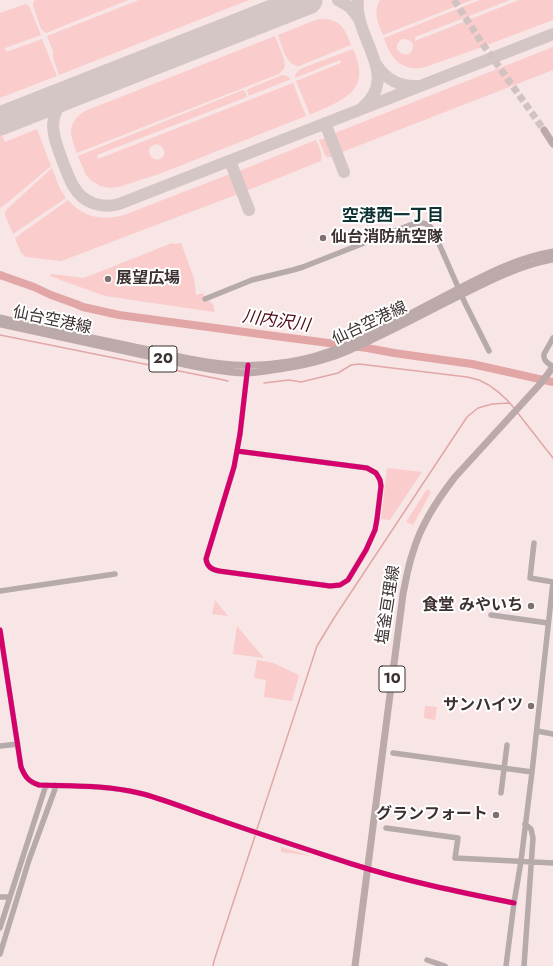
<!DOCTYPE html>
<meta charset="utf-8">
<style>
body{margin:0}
canvas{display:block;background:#f7e6e5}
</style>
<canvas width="553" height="966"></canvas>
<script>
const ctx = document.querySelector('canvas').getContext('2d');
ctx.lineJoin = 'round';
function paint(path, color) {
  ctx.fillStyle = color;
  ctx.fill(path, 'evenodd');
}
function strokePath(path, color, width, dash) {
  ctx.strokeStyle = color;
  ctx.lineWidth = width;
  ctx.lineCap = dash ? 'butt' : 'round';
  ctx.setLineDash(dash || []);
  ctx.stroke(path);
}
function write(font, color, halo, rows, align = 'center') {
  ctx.font = font + ' Jost,"Noto Sans JP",sans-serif';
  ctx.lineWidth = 4;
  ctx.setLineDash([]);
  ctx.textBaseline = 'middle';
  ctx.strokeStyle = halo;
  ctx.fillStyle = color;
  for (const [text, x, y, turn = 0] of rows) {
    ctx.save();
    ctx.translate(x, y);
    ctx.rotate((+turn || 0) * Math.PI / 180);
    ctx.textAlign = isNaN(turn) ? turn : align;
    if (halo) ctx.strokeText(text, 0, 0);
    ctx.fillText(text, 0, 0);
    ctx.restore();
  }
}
const green = new Path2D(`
 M35 0H128L46 33 41 29 33 5V3Z
 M139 0H249L59 75 53 58V51L47 36Z
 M380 0H472L383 35C378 23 373 13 380 0Z
 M480 0H510L415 37V41L519 0H553V20L471 51 422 68C399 70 391 58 384 38ZM402 39C408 39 414 41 413 48 410 62 387 50 402 39Z
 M25 4 29 6 41 35 5 48 6 52 42 39 57 76 0 98V13Z
 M322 19C341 19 345 29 351 45L299 66C286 66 282 46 278 35L316 20Z
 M275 36 284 59 285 66 284 69 279 74 77 153C70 135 66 123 85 111Z
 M553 47V70L342 152 335 133Z
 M353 49C373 92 342 100 310 115L296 81 341 63 340 60 295 78V75L300 69Z
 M282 75 287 76 291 79 249 96 247 91 248 89Z
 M293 83 306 116 159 174 119 187 110 188 100 186 92 181 86 175 78 156 243 90 245 91 247 97 97 155 98 159ZM156 144C161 145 166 149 164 155 158 168 139 150 156 144Z
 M37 129 51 166 7 203 0 208V131L5 142Z
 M325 138 332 157H326L325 155 319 140Z
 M316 140C319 147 323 154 321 161L246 191 239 171Z
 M52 168 60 189 66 198 13 234 5 215 6 210Z
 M230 174 238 194 64 260 61 261 26 257 21 253 15 238 19 236V235L68 200C84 218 102 221 124 215Z
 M172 243 173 244 181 243 194 278 196 295 203 293 206 301C213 301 215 306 214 312L105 296 69 283 50 276 52 274 84 278Z
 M387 468 422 472 390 520 381 519Z
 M427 489 431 492 413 525 406 522Z
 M215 600 228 616 212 614Z
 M237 626 264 658 233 654Z
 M257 660 273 663 299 675 292 701 264 697 266 680 254 678Z
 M425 706 437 707 435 720 424 718Z
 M281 847 312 856 281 852Z`);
const stream = new Path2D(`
 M0 335 219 379 228 381
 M264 383 289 380 301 382 338 373 351 365 359 364 467 377C471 378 475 379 479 380 493 386 506 398 515 409
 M517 412 553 458
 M257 829 317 646 334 618 467 417 478 408 492 404 510 403
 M213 966 214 961 255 836`);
const river = new Path2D(`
 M0 275 34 287 51 295 76 304 83 307 119 315 267 335 367 348 394 353 472 364 553 382`);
const taxiway = new Path2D(`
 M338 0 350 7 359 19
 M358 0C353 37 401 75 363 107
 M376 64C385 79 400 87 417 86
 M68 94C44 118 54 138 64 165 67 172 70 181 74 187 83 203 102 209 119 204L553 34
 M325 123 344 172
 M230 161 249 210`);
const runway = new Path2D(`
 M0 121 308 0`);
const majorTunnel = new Path2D(`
 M454 0 482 43 544 130`);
const minor = new Path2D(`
 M205 299 252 280 293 270 303 267 410 225C419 222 427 221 433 230L465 303 489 351
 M553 338 544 354C543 361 548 363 553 367
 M237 451 367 468 376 473 380 480 381 486 377 519 375 530 366 550 348 580 340 585 330 586 219 571C212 570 207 567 206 559L234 467 240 434 248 365
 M534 543 530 578 553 582
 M0 591 115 574
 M491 615 548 623
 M0 630 21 767C25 777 29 782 39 785 73 786 106 785 139 793 164 799 189 810 214 818 259 834 306 849 352 864 405 881 459 892 514 903
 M537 731 553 734
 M0 746 18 744
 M393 753 532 772
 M501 793 507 745
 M386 828 458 838 455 858 553 863
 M0 897H10
 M0 928 46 785
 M0 954 29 860 55 789V785
 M427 960 445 966
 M506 966 514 903 521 861 532 772 553 582
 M524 966 533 838 531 829 525 824`);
const major = new Path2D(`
 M544 130 553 144
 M0 318C43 328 87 337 130 346 165 353 199 363 234 365 270 367 309 361 341 347 381 331 419 309 458 289 489 273 518 258 553 252
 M0 324 171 361C196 367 221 372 246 373 259 373 272 370 285 368 299 366 313 363 326 359 342 354 357 347 371 340 397 328 422 315 447 302 481 285 515 266 553 259
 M355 966 403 594C406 580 408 566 413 552 421 524 437 500 455 477L541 383 553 367`);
const cycleway = new Path2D(`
 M237 451 367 468 376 473 380 480 381 486 377 519 375 530 366 550 348 580 340 585 330 586 219 571C212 570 207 567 206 559L234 467 240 434 248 365
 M0 630 21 767C25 777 29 782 39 785 73 786 106 785 139 793 164 799 189 810 214 818 259 834 306 849 352 864 405 881 459 892 514 903`);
const markers = [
 [323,238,4,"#7e7070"],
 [108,279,4,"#7e7070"],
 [531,606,4,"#7e7070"],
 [531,706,4,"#7e7070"],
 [496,815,4,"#7e7070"]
];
const shields = [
 [163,359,28],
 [392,679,26]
];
const shieldNames = [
 ["20",163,359],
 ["10",392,679]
];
const poiNames = [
 ["仙台消防航空隊",331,238,"left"],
 ["展望広場",116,279,"left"],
 ["食堂 みやいち",523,606],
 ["サンハイツ",523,706],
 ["グランフォート",488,815]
];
const streetNames = [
 ["仙台空港線",52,321,12],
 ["仙台空港線",370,324,-25],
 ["塩釜亘理線",389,605,-81]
];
const neighbourhoodNames = [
 ["空港西一丁目",393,217]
];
const waterNames = [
 ["川内沢川",276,322,8]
];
paint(green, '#facccc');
strokePath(stream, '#e2a6a7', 1.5);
strokePath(river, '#e2a6a7', 8);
strokePath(taxiway, '#d5c6c6', 12);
strokePath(runway, '#d5c6c6', 29);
strokePath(majorTunnel, '#d2c2c1', 7, [7, 3.5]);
strokePath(minor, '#b6aaaa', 5.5);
strokePath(major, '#bcaaaa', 7);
strokePath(cycleway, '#d6006c', 5);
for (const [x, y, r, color] of markers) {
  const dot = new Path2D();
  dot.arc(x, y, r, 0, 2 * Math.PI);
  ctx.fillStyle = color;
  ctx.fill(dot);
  strokePath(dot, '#fff', 1.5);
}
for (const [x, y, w] of shields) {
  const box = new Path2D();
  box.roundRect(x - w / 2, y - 13, w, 26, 3);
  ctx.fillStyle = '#fff';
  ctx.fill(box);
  strokePath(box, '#3d3131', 1);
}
write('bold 15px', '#3d3131', null, shieldNames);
write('bold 16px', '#3d3131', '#fff', poiNames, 'right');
write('16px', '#3d3131', '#fff', streetNames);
write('bold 17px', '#0f3233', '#fff', neighbourhoodNames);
write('italic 17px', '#520b16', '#fff', waterNames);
</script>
